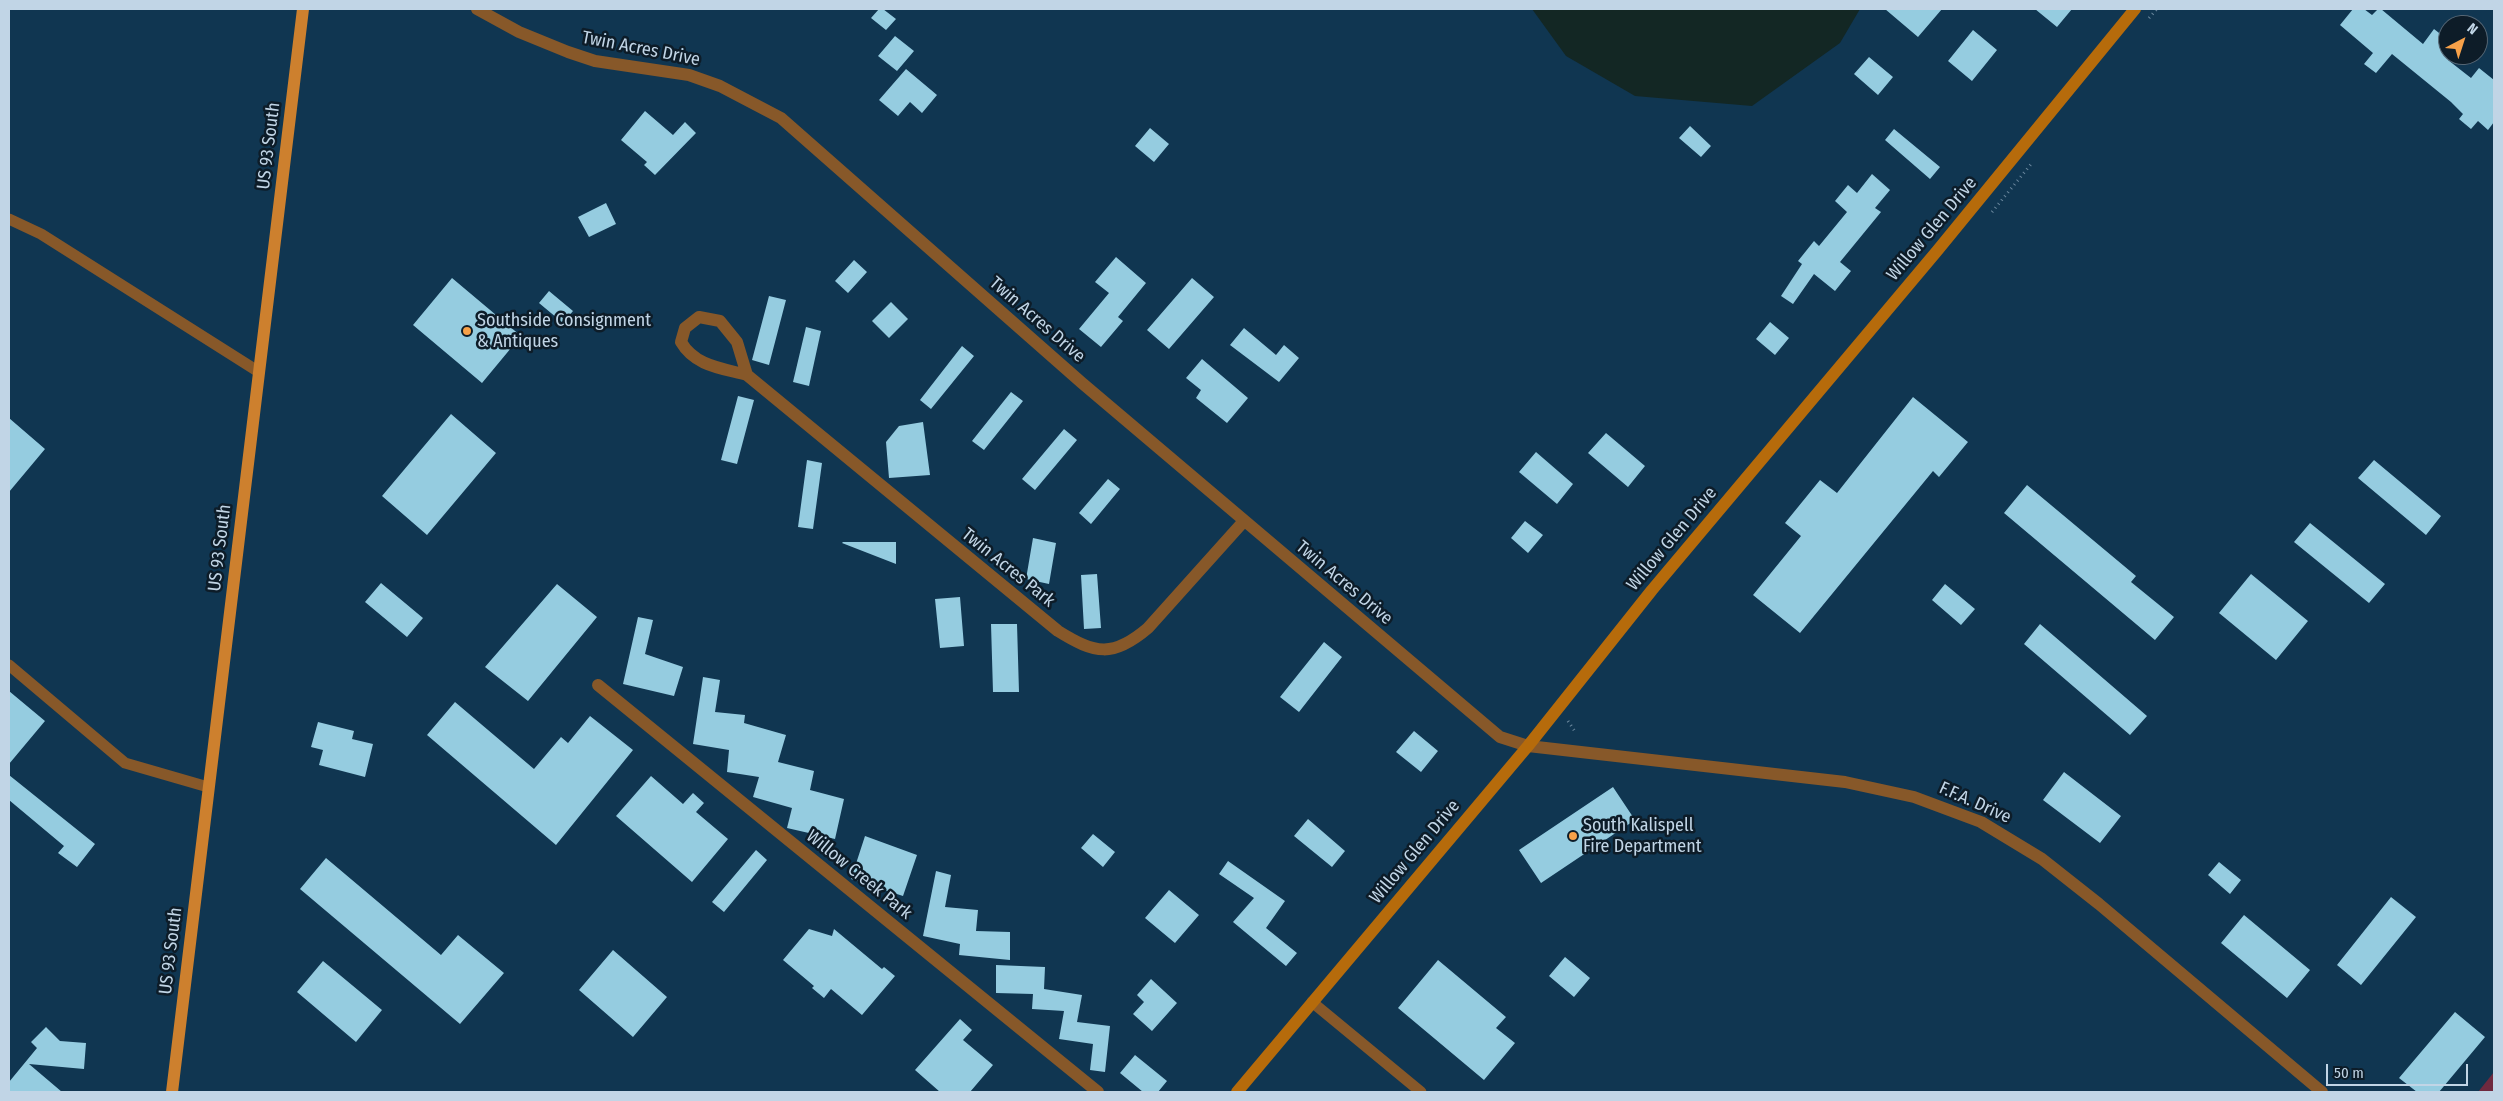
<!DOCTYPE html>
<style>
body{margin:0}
#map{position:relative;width:2503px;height:1101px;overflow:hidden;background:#103651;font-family:"Fira Sans Condensed",sans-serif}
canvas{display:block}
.frame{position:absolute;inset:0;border:10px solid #c1d5e6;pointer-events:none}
.north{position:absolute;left:2438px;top:15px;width:50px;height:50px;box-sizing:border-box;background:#0d1c28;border:1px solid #556674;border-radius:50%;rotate:40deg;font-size:14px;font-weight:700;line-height:20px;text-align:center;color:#c1d5e6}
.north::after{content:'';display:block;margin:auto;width:18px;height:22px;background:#f7a149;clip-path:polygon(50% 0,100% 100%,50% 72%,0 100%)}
.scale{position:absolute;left:2326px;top:1064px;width:142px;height:22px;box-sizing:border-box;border:2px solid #c1d5e6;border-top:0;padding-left:6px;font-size:15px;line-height:18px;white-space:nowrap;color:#c1d5e6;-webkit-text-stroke:4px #0d1c28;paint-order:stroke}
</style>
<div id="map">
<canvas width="2503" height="1101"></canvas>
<div class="frame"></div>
<div class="north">N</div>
<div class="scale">50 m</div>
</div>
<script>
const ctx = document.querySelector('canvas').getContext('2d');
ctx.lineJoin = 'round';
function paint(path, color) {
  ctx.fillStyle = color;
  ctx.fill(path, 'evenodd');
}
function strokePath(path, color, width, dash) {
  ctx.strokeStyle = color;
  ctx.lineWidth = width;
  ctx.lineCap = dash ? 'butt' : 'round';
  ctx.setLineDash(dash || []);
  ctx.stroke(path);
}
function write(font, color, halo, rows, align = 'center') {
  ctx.font = font + ' "Fira Sans Condensed",sans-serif';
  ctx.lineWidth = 5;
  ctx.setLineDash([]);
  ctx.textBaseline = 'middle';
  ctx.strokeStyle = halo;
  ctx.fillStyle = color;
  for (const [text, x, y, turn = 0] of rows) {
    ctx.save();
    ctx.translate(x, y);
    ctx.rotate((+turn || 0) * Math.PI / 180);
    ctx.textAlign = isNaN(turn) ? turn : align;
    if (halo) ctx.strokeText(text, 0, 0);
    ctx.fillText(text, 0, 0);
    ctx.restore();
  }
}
const green = new Path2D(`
 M2494 1072V1092H2478Z`);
const water = new Path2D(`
 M1532 9H1860L1840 43 1752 106 1635 96 1566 56Z`);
const building = new Path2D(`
 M879 9H883L896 19 886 30 871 18Z
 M1885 9H1942L1918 37Z
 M2035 9H2072L2057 27Z
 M2353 9H2364L2372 15 2378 9H2381L2423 44 2434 29 2448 40V60L2471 78 2479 68 2494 80V122L2488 130 2478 121 2471 129 2459 119 2463 114 2451 102 2392 54 2376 73 2364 64 2373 53 2340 25Z
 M1973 30 1997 50 1972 81 1948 61Z
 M895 36 914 51 897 71 878 56Z
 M1869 57 1893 77 1878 95 1854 74Z
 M906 69 937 95 922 113 910 102 898 116 879 100Z
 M645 111 673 135 685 122 696 133 655 175 644 165 647 162 621 140Z
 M1690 126 1711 146 1701 157 1679 138Z
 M1150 128 1169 144 1154 162 1135 146Z
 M1894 129 1940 167 1930 179 1885 140Z
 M1872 174 1890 190 1875 208 1881 212 1840 262 1851 271 1835 291 1814 274 1793 304 1781 296 1802 264 1798 261 1814 241 1819 246 1847 212 1835 201 1848 185 1857 193Z
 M606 203 616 224 589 237 578 217Z
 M1116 257 1146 283 1118 317 1123 321 1101 347 1079 329 1109 293 1095 282Z
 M854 260 867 272 848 293 835 281Z
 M452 278 521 336 482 383 413 325Z
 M1192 278 1214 297 1169 349 1147 330Z
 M549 291 573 311 563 323 539 303Z
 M769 296 786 300 769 365 752 360Z
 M891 302 908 319 889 338 872 321Z
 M1770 322 1789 338 1775 355 1756 339Z
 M806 327 821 331 809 386 793 382Z
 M1244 328 1276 355 1284 345 1299 358 1279 382 1230 345Z
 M962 346 974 356 931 409 920 400Z
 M1202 359 1248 398 1227 423 1196 398 1201 390 1186 378Z
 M1011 392 1023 401 984 450 972 441Z
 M738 396 754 400 737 464 721 460Z
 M1913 397 1968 442 1939 477 1933 471 1800 633 1753 595 1801 536 1785 523 1820 480 1837 493Z
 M451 414 496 453 427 535 382 496Z
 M9 418 45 449 9 492Z
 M923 422 930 475 889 478 886 442 899 426Z
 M1064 429 1077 440 1035 490 1022 479Z
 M1606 433 1645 466 1628 487 1588 453Z
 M1536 452 1573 484 1557 504 1519 472Z
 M807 460 822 463 813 529 798 527Z
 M2374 460 2441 516 2426 535 2358 478Z
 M1108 479 1120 489 1091 524 1079 513Z
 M2027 485 2136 576 2131 582 2174 617 2155 640 2004 513Z
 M1525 521 1543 535 1528 553 1511 538Z
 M2310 523 2385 584 2369 603 2294 542Z
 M1033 538 1056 543 1049 584 1026 579Z
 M843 542H896V564L842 543Z
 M1097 574 1101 628 1084 629 1081 575Z
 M2251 574 2308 621 2276 660 2219 613Z
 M381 583 423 618 407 637 365 602Z
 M557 584 597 617 528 701 485 667Z
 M1945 584 1975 609 1961 625 1932 600Z
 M960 597 964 646 940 648 935 599Z
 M638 617 653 620 645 654 683 667 674 696 623 684Z
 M991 624H1017L1019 692H993Z
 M2040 624 2147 716 2130 735 2024 644Z
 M1324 642 1342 657 1299 712 1280 697Z
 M703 677 720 680 715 712 745 715 744 723 786 735 778 762 814 771 810 790 844 799 835 839 787 828 792 808 753 797 759 777 727 772 729 750 693 744Z
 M9 691 45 721 9 764Z
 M455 702 534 769 561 737 568 743 590 716 633 750 556 845 427 735Z
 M318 722 354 731 352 739 373 744 365 777 319 765 323 750 311 747Z
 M1414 731 1438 751 1421 772 1396 752Z
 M2064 772 2121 816 2100 843 2043 800Z
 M9 775 95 844 77 867 58 853 64 846 9 800Z
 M651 776 683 804 693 793 704 803 696 812 728 839 692 882 616 816Z
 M1613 787 1635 820 1541 883 1519 850Z
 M1308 819 1345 851 1332 867 1294 836Z
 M1093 834 1115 852 1103 867 1081 848Z
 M865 836 917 855 903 896 851 879Z
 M756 850 767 860 724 912 712 902Z
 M326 858 441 955 458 935 504 973 460 1024 300 889Z
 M1228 861 1285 901 1266 928 1297 953 1286 966 1233 922 1254 898 1219 874Z
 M2219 862 2241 880 2230 894 2208 875Z
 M936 871 951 875 945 907 978 910 976 931 1010 932V960L959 955 960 944 923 936Z
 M1169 890 1199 915 1175 943 1145 918Z
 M2391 897 2416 917 2361 985 2337 965Z
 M2244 915 2310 970 2287 998 2221 943Z
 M809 929 832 936 834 929 882 969 884 967 895 976 862 1015 831 989 824 998 812 988 814 986 783 960Z
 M613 950 667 997 633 1037 579 990Z
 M1565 957 1590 978 1574 997 1549 976Z
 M1438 960 1506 1017 1496 1028 1515 1043 1484 1080 1398 1008Z
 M323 961 382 1010 356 1042 297 992Z
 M996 965 1045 967 1044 989 1082 995 1077 1022 1110 1026 1105 1072 1090 1070 1093 1044 1059 1039 1064 1011 1032 1009 1033 994 996 993Z
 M1151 979 1177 1003 1152 1031 1133 1014 1144 1002 1137 995Z
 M2455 1012 2485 1037 2439 1092H2417L2399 1078Z
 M960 1019 972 1030 963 1040 993 1065 970 1092H940L915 1070Z
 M46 1027 60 1041 86 1043 84 1069 29 1064 62 1092H9V1082L37 1048 31 1042Z
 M1135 1055 1167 1081 1158 1092H1143L1120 1073Z`);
const path = new Path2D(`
 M2149 18 2157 9
 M1992 212 2032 163
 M1568 721 1576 733`);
const service = new Path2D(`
 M9 219 41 234 259 372
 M9 665 125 763 208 787
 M1312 1002 1421 1092`);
const minor = new Path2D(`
 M477 9 519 32 568 52 595 61 689 75 720 86 781 118 1082 383 1500 737 1528 746 1845 782 1914 797 1981 822 2042 859 2099 904 2322 1092
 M747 375C721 368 695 366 681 342L685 328 699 317 720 321 737 342 747 375 1058 631C1095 654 1113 658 1148 628L1244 521
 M598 685 1098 1092`);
const secondary = new Path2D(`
 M1237 1092 1528 746 1652 590 1937 251 2135 9`);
const primary = new Path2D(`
 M172 1092 303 9`);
const markers = [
 [467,331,5,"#f7a149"],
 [1573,836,5,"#f7a149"]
];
const streetNames = [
 ["Twin Acres Drive",641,49,11],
 ["US 93 South",269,146,-83],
 ["Willow Glen Drive",1932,229,-50],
 ["Twin Acres Drive",1037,320,41],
 ["Willow Glen Drive",1672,539,-50],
 ["US 93 South",220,548,-83],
 ["Twin Acres Park",1008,568,39],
 ["Twin Acres Drive",1344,583,40],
 ["F.F.A. Drive",1975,803,24],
 ["Willow Glen Drive",1415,852,-50],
 ["Willow Creek Park",859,875,39],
 ["US 93 South",171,951,-83]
];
const poiNames = [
 ["Southside Consignment",477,321],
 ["& Antiques",477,342],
 ["South Kalispell",1583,826],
 ["Fire Department",1583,847]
];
paint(green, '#6f293f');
paint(water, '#132724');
paint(building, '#95cce0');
strokePath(path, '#6b889e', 3, [1, 4]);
strokePath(service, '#875829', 11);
strokePath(minor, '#875829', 12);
strokePath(secondary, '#b66b0b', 12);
strokePath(primary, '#cd802e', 12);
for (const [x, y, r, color] of markers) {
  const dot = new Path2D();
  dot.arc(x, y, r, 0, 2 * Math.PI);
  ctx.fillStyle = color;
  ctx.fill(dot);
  strokePath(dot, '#0d1c28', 2);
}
write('18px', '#c1d5e6', '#0d1c28', streetNames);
write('18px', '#c1d5e6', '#0d1c28', poiNames, 'left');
</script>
